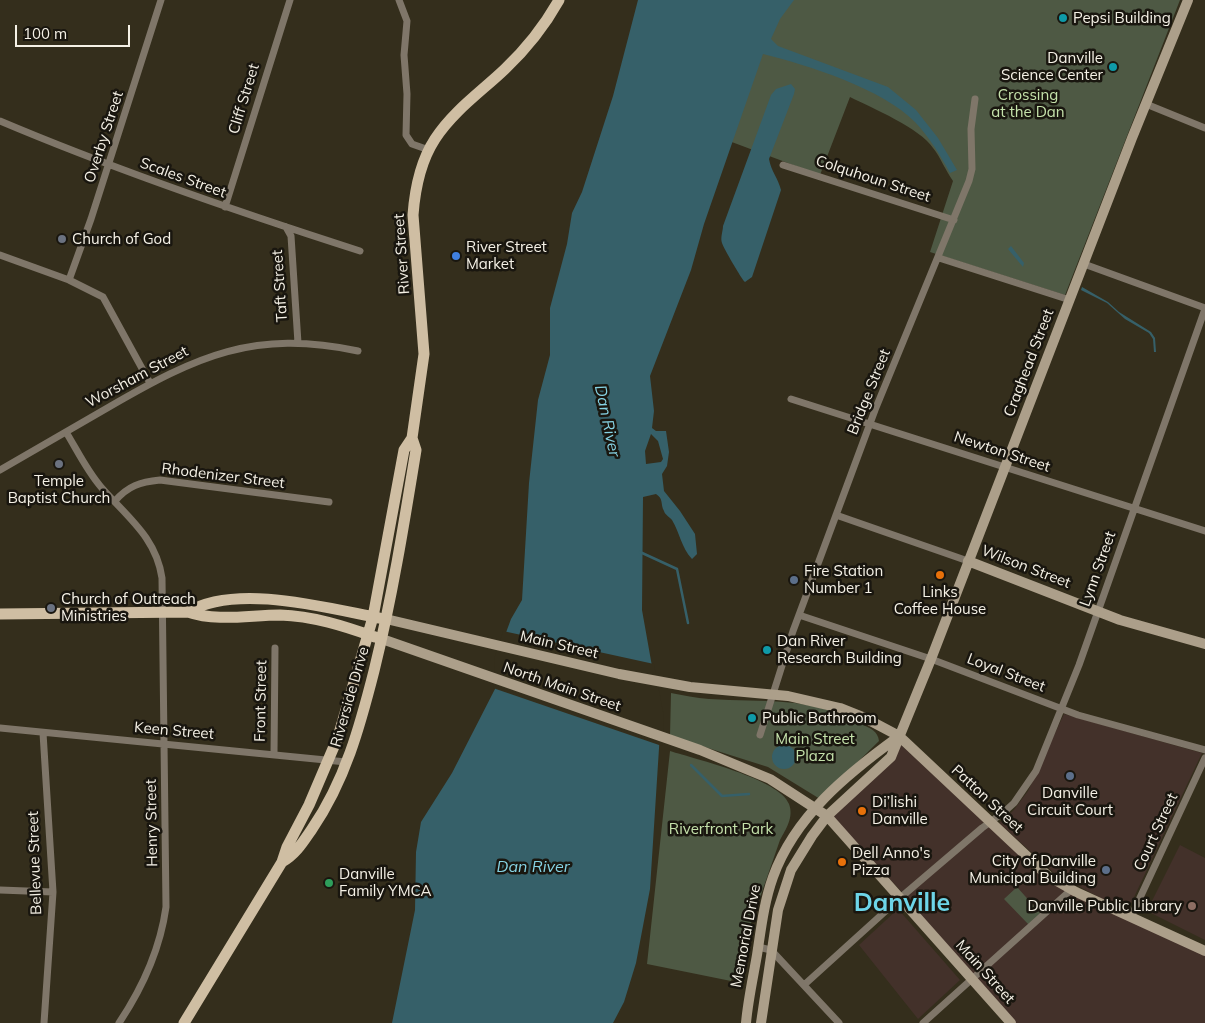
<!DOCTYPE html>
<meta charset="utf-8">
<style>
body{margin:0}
#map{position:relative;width:1205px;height:1023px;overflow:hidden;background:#342e1c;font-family:Mulish,sans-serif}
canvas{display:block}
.scale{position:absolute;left:15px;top:25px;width:115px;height:22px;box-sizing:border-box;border:2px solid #f5f1e6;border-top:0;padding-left:6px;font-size:15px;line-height:18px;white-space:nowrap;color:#f5f1e6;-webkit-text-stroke:4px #19160f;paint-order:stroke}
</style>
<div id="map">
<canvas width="1205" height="1023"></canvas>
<div class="scale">100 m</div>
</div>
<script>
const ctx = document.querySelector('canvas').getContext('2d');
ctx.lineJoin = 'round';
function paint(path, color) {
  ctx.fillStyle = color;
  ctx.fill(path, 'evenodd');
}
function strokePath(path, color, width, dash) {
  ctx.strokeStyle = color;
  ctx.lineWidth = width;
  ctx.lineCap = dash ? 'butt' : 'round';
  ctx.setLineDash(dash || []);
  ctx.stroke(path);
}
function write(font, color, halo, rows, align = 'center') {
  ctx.font = font + ' Mulish,sans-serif';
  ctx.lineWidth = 5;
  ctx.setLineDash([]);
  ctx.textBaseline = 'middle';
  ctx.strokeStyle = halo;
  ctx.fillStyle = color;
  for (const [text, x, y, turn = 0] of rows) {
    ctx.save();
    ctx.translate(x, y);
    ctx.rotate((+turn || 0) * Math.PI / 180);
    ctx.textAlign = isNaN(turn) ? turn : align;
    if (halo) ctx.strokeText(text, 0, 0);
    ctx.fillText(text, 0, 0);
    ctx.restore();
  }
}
const commercial = new Path2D(`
 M1064 714 1202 753 1128 910 1102 899 1053 872 999 823 1013 811 1028 791Z
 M899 743 984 822 902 892 831 817Z
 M991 823 1047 875 1205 951V1023H1011L900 898Z
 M1180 845 1205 858V940L1147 911Z
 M898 909 960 980 918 1019 859 945Z`);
const green = new Path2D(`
 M786 0H1180L1065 295 930 252 953 181C945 170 941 158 933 148 920 128 872 108 850 97L820 175 721 138Z
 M671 693C683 695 696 698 709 699 765 703 808 695 861 724 870 728 878 731 879 741L820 799 768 767 670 736Z
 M670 751C695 759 780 779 789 804 794 817 786 829 780 840L731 981 647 964Z
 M1017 887 1041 914 1029 925 1004 899Z`);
const water = new Path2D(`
 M638 0H794L780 19 771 39 778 46 888 87 916 110 938 138 957 170 950 173C940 155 930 138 915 122 883 89 808 65 763 54L704 224 691 270 650 376 654 411 652 428 656 431H666L669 452 667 466 662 474 664 491 680 511 695 534 697 554 692 559C681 547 680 533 672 520 670 517 665 515 664 511 660 504 664 499 656 494L643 497 642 610 661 717 650 889 636 963 624 1002 613 1023H392L415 910 416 852 421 822 452 773 495 689 497 657 511 619 522 600 529 483 538 400 550 355V308L567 244 572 213 582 192 613 96ZM651 434 658 441 663 459 661 462 646 464 645 451Z
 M791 84 795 89 794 94 769 159C771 171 778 178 781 190L752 277 745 282C742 280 723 247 722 243 720 238 723 231 723 226L771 95 776 89Z
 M1011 246 1024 263 1023 267 1008 249Z
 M1082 287 1108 302 1119 312 1151 332 1155 338 1156 352H1154L1153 339 1149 333 1125 319 1107 303 1081 290Z
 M772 757a12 12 0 1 1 24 0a12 12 0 1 1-24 0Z`);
const pier = new Path2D(`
 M503 631 654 664 664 717 662 746 493 688 495 656Z`);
const stream = new Path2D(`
 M640 552 677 569 688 623
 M691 765 722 796 749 794`);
const street = new Path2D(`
 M399 0 407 21 404 55 407 94 406 135 412 144 429 150
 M1146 104 1205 128
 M0 121C118 171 238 212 360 251
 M783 165 954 220
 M225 207 290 0
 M286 227 291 236 298 343
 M0 255 69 280 103 297 150 383
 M939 258 1070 300
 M1084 264 1205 308
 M69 280 91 219 161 0
 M791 399 1205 531
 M66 432C77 450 87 471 101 487 127 517 156 537 162 578L166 907C160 950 143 987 119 1023
 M0 470C36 449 73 428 109 407 197 356 254 329 358 351
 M115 501C128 486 140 482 160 480L329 502
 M836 515 968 561
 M799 615 931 659 1078 715 1205 750
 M0 728 346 762
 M43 733 53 892 44 1023
 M760 735 793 631 875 410 969 181 972 169 971 129 975 99
 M274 754 275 648
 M0 890 53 892
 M1131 917 1205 758
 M758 947 771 950 839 1023
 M804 985 900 898 982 828 1004 812 1014 803 1036 771 1079 665 1205 309
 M923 1023 1072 889`);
const secondary = new Path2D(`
 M968 561 1120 620 1205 644
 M386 619 619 674 690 687 788 696 840 708 865 718 899 736 1048 876 1076 892 1205 951
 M382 639 700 750 770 779 827 816 1011 1023
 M746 1023C748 1000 753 978 757 955 761 929 764 902 773 877 795 816 847 774 898 737
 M761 1023 778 910 791 870 812 836 827 816 891 757 931 659 1132 138 1188 0`);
const primary = new Path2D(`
 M188 612C236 583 327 608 379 618
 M0 614 188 612C217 622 250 615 280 615 313 616 344 626 375 637
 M282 862C296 854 303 842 312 829 345 781 360 726 374 671 392 598 404 524 416 450L412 438
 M184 1023 282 862 287 847 309 805 338 737 373 617 404 450 412 438 424 354 413 215C415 188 420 162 435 139 453 111 482 91 505 69 526 49 545 25 559 0`);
const markers = [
 [1063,18,5,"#0f9aa8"],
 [1113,67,5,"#0f9aa8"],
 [62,239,5,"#6b7280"],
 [456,256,5,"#3f7fe0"],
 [59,464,5,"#6b7280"],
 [940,575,5,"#e8710a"],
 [794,580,5,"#5c6f8a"],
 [51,608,5,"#6b7280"],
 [767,650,5,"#0f9aa8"],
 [752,718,5,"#0f9aa8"],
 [1070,776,5,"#5c6f8a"],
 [862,811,5,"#e8710a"],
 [842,862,5,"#e8710a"],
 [1106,870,5,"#5c6f8a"],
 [329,883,5,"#2e9e5b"],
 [1192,906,5,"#8d6e63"]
];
const poiNames = [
 ["Pepsi Building",1073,18],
 ["Danville",1103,58,"right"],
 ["Science Center",1103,75,"right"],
 ["Church of God",72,239],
 ["River Street",466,247],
 ["Market",466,264],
 ["Temple",59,481,"center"],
 ["Baptist Church",59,498,"center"],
 ["Fire Station",804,571],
 ["Number 1",804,588],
 ["Links",940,592,"center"],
 ["Coffee House",940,609,"center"],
 ["Church of Outreach",61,599],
 ["Ministries",61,616],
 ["Dan River",777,641],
 ["Research Building",777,658],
 ["Public Bathroom",762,718],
 ["Danville",1070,793,"center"],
 ["Circuit Court",1070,810,"center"],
 ["Di’lishi",872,802],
 ["Danville",872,819],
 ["Dell Anno's",852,853],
 ["Pizza",852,870],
 ["City of Danville",1096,861,"right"],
 ["Municipal Building",1096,878,"right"],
 ["Danville",339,874],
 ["Family YMCA",339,891],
 ["Danville Public Library",1182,906,"right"]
];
const parkNames = [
 ["Crossing",1028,95],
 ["at the Dan",1028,112],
 ["Main Street",815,739],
 ["Plaza",815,756],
 ["Riverfront Park",721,829]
];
const streetNames = [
 ["Cliff Street",244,99,-73],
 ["Overby Street",104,137,-72],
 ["Scales Street",183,178,20],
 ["Colquhoun Street",873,179,18],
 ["River Street",402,254,-94],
 ["Taft Street",280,286,-94],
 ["Craghead Street",1029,363,-69],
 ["Worsham Street",137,377,-28],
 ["Bridge Street",869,392,-68],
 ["Newton Street",1002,452,18],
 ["Rhodenizer Street",223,476,7],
 ["Wilson Street",1026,567,21],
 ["Lynn Street",1098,569,-70],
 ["Main Street",559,645,13],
 ["Loyal Street",1006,673,21],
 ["North Main Street",562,687,19],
 ["Riverside Drive",350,697,-74],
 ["Front Street",261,701,-89],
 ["Keen Street",174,731,5],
 ["Patton Street",987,799,43],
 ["Henry Street",152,823,-91],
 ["Court Street",1156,832,-65],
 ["Bellevue Street",35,863,-92],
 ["Memorial Drive",746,936,-79],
 ["Main Street",985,972,48]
];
const waterNames = [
 ["Dan River",607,421,78],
 ["Dan River",533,867]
];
const townNames = [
 ["Danville",902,903]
];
paint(commercial, '#43312a');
paint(green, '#4e5944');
paint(water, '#366069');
paint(pier, '#342e1c');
strokePath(stream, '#366069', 2.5);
strokePath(street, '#7f7669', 7);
strokePath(secondary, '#ac9f8a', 10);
strokePath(primary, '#cfbea3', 11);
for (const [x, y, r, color] of markers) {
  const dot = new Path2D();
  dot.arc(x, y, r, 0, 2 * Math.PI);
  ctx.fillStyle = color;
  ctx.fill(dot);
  strokePath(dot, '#19160f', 2);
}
write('15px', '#f5f1e6', '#19160f', poiNames, 'left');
write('15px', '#c5e2ab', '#19160f', parkNames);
write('15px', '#f5f1e6', '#19160f', streetNames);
write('italic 16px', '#86d3e4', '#19160f', waterNames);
write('bold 25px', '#6dd5e8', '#19160f', townNames);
</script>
